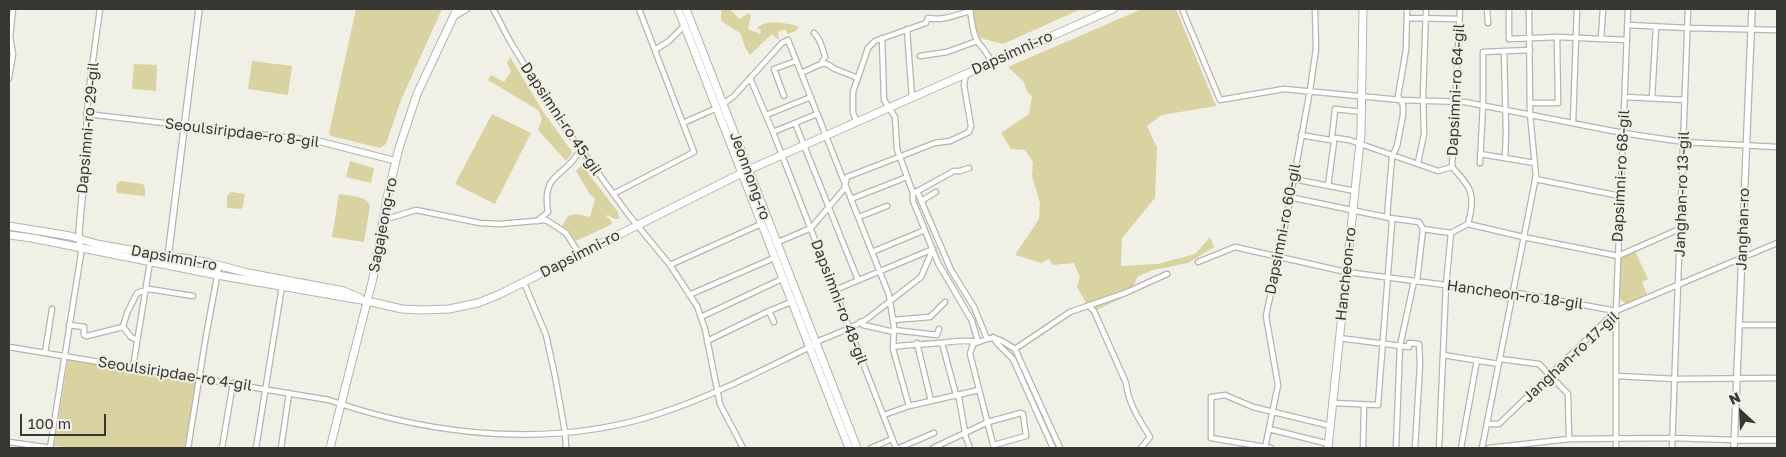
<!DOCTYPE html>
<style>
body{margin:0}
#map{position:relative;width:1786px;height:457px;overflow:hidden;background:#f1f0e7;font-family:"Golos Text",sans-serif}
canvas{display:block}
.frame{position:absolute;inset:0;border:10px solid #383734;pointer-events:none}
.north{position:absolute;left:1716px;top:387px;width:50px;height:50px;-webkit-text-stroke:4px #f1f0e7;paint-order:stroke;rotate:335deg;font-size:14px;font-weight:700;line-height:20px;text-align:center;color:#383734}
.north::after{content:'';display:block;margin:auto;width:18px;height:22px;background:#383734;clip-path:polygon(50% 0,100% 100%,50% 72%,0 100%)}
.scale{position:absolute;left:20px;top:414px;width:86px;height:22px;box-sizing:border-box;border:2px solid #383734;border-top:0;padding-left:6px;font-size:15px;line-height:18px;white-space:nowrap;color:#383734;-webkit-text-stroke:4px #f1f0e7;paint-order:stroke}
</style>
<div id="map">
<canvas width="1786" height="457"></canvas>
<div class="frame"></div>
<div class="north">N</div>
<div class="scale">100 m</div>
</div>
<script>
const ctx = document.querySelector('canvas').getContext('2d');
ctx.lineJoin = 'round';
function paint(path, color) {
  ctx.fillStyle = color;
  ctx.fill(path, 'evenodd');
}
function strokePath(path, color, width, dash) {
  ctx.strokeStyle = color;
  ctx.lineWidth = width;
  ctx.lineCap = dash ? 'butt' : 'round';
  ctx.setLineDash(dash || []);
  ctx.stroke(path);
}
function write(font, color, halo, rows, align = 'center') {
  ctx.font = font + ' "Golos Text",sans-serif';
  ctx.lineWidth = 4;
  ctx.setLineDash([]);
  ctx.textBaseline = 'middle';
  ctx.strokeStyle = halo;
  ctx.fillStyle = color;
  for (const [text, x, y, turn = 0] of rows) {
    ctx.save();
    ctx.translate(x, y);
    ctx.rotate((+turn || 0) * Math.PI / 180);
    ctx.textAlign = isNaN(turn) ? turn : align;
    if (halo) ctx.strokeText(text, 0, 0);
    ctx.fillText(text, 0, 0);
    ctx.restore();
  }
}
const green = new Path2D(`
 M356 9H442L401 100 386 144 380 148 331 136 329 133Z
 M721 9H730L739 19 749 13 751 16 748 29 760 34 761 30 757 28C766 19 788 23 799 27L796 31 788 34 785 29 778 32 779 40 772 34 750 55 746 49 740 33 721 21Z
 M967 9H1079V10L1003 44 980 38Z
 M1142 9H1176L1216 106 1162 115 1147 126 1157 148 1155 198 1122 238 1121 266 1158 264 1195 254 1210 237 1214 247 1188 263 1153 270 1138 276 1129 295 1094 311 1086 303 1077 287 1080 277 1074 263 1052 265 1049 259 1041 263 1015 255 1039 219 1040 203 1032 176 1033 162 1025 150 1011 149 1001 133 1029 114 1032 96 1027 92 1024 82 1008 67Z
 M510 57 544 113 571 150 572 153 566 161 538 130 542 119 538 110 488 80 491 75 504 82 511 71 507 63Z
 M252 61 292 66 288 95 248 89Z
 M134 64 157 65 156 91 132 89Z
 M492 114 531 133 495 204 455 184Z
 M350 161 374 168 371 183 346 177Z
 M582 165 618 212 619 219H615L607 215 606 217 610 219 612 224 576 241 568 230 562 226 568 216 576 214 590 217 595 199 589 193 576 171Z
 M120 181 143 184 145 188V196L117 193 116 185Z
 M231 192 245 194 243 207 241 209 227 208V196Z
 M339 194C349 196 366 195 370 206L364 242 332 237Z
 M1635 251 1648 279 1642 282 1647 294 1626 304 1619 298 1620 257Z
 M68 359 198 380 187 448H70L54 446Z`);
const minor = new Path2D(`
 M100 9 89 89 87 114 318 141
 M493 9 511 43 553 111 628 214 670 265 697 306 705 329 720 404 743 448
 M1182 9 1220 100 1284 89 1401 100 1465 102 1623 133 1684 142 1777 147
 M1487 9 1488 23
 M1509 9V39L1557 37 1627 40
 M970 10C972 21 972 33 978 42 983 49 989 54 991 63
 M454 17 467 9
 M1408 18 1459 19
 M1627 25 1688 28 1777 30
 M907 29 912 98
 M814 33C820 38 823 49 825 57L821 64
 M882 38 884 100 895 117 897 149 913 193V201L938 263 972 321 978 342C965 339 952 342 938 343 922 345 908 344 893 347
 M1601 39 1603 9
 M655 50 669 41 685 25
 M1504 51 1506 132 1505 158
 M920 56 947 52 977 41
 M801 73 821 64H827L835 69 858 78
 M9 78 13 54 10 37 13 9
 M750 78 773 132 896 448
 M784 96 774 69 796 61
 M1625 97 1685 100
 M1652 98 1656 27
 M1530 103H1558L1557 37
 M723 104 734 96 782 43 788 40 889 295 894 327 893 349 909 406
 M766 115 811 97
 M857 122 853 113V92L868 48 875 41 926 23 928 18C943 21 956 15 970 11
 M1573 122 1577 9
 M683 123 717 108
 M795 123 858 280
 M773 132 817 114
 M1301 135 1330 140 1336 138 1349 140 1438 171 1452 167
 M1480 154 1535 163
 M1418 163 1424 134 1423 95 1426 9
 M1480 163 1483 105V52L1530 50
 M1293 179 1355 191
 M1535 179 1620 196
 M1328 186 1334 142 1332 137 1335 109 1362 112
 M917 191 951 270 974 307 987 339C998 336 1005 343 1015 349L1070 312 1125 293 1167 274
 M916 192 954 171H960L969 168
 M613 194 694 152 639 9
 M1289 197 1390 218 1419 222 1423 229 1417 281
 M851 199 907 177
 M921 201 936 192
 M859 217 887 206
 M1387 217 1392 157 1397 146 1403 115V105L1398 96 1406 50 1407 9
 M384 220 416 210 480 223 500 224 546 220 566 233 580 255
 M537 221 548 212C541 171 566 178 580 150
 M1468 224 1523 237 1618 256 1675 231 1680 230
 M1423 229 1451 233
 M776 243 811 228 844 189 847 177 935 143 950 141 969 132 971 126 964 85 966 74
 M872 252 925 230
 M1198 262 1235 247 1346 272 1446 285 1503 296 1512 292 1616 311
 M670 265 761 224
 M524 283 546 335 555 376 565 432 566 448
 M835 290 933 249
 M689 295 774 258
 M1089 306 1094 311 1126 383C1128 403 1140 421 1150 437L1141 448
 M769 311 791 302
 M701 317 782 279
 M893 320 930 317 945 302
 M860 322 863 325 894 332
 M69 325 84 327V335L87 336 123 327
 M1739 325H1777
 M894 330 937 335 939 329
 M993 337 997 343 1013 359 1053 448
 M1339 338 1409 347V343L1419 344 1420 364 1415 448
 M987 339 973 344 970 354 994 448
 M137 340 131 337 123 327 127 313 137 293 149 289 193 296
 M707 341 769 311 774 322
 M917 343 931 401
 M942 343 956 395 959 398 966 438 970 448
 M9 347 329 400C435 437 557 449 664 412 715 395 762 370 810 347L816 342 850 328 867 319 921 277 933 249
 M1015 349 1060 448
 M45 353 52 309
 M1443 355 1499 364
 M1500 359 1539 364 1568 394 1569 439
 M133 367 150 262
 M1616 376 1675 379 1777 378
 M1333 403 1378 405 1392 222 1390 218
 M884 415 909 406 979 390
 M1487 424H1499L1616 311 1777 243
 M1269 429 1329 444
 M9 442 51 448
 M50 448 81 254 80 247
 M188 448 206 336 219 266
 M222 448 233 383
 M256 448 282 286
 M281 448 289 393
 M871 448 892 439
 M899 448 934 433
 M933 448 988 422 1021 413 1023 414 1026 436 994 445
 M1265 448 1278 385 1266 316 1286 221 1310 90 1316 49 1315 9
 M1271 448 1211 438V397L1225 395 1253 407 1331 426
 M1363 448 1364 405
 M1396 448 1400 346 1414 281
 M1439 448 1446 285 1451 233 1468 224C1476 195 1472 188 1452 167L1460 9
 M1461 448 1477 360
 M1482 448 1536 176 1530 114 1529 9
 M1489 448 1569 439 1672 438 1735 440
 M1616 448V311L1628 9
 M1672 448 1688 9`);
const tertiary = new Path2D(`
 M318 141 396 161
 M80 247 79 231 87 143V114
 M168 257 199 9
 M1735 440H1777
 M1734 448 1752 9`);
const secondary = new Path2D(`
 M678 9 849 448
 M686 9 857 448
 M9 226 70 236 97 244 168 257 184 258 210 263 248 273 344 291 360 298
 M9 235 32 238 217 275 367 301 402 309 422 310 449 309 478 303 498 295 748 170 1113 9
 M330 448 373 278 387 198 399 148 417 94 457 9
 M1328 448 1361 133 1363 9`);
const streetNames = [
 ["Dapsimni-ro",1012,53,-24],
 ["Dapsimni-ro 64-gil",1456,90,-87],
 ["Dapsimni-ro 45-gil",561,119,56],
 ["Dapsimni-ro 29-gil",88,128,-85],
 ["Seoulsiripdae-ro 8-gil",242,133,7],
 ["Jeonnong-ro",750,176,70],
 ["Dapsimni-ro 68-gil",1621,176,-87],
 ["Janghan-ro 13-gil",1682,194,-88],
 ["Sagajeong-ro",383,225,-79],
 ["Dapsimni-ro 60-gil",1283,229,-79],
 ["Janghan-ro",1743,229,-88],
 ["Dapsimni-ro",580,254,-27],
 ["Dapsimni-ro",174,258,10],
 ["Hancheon-ro",1346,274,-84],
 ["Hancheon-ro 18-gil",1515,295,8],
 ["Dapsimni-ro 48-gil",839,302,69],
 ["Janghan-ro 17-gil",1571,357,-43],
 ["Seoulsiripdae-ro 4-gil",175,374,9]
];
paint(green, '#d9d2a1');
strokePath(minor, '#b6b5ad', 7);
strokePath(tertiary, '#b6b5ad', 8);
strokePath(secondary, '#b6b5ad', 9);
strokePath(minor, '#fff', 4.5);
strokePath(tertiary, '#fff', 5.5);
strokePath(secondary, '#fff', 7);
write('15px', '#383734', '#f1f0e7', streetNames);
</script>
